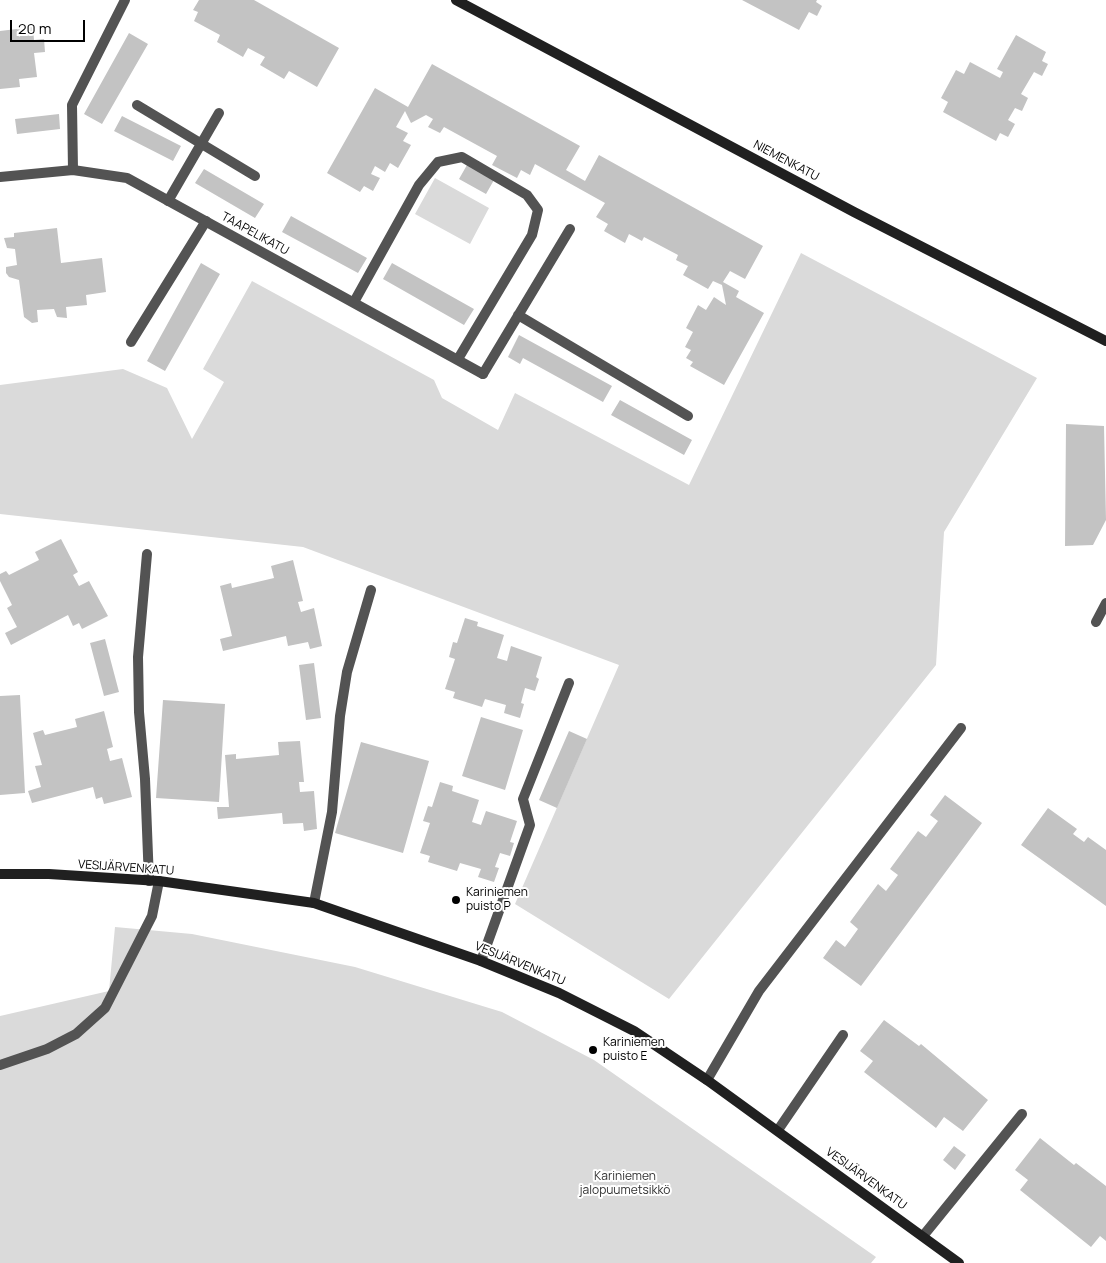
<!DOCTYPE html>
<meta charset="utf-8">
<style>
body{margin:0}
#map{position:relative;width:1106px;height:1263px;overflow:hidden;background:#fff;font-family:Manrope,sans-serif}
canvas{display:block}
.scale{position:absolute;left:10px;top:20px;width:75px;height:22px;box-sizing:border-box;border:2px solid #000;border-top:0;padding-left:6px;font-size:15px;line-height:18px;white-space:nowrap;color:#000;-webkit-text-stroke:4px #fff;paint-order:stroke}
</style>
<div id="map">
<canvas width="1106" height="1263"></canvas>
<div class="scale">20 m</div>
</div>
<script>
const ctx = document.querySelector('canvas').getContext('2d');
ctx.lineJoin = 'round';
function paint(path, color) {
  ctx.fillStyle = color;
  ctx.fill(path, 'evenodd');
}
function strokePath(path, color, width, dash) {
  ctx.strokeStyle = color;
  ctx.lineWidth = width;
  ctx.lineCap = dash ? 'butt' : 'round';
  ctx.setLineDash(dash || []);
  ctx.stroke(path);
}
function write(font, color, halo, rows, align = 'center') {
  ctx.font = font + ' Manrope,sans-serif';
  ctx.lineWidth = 4;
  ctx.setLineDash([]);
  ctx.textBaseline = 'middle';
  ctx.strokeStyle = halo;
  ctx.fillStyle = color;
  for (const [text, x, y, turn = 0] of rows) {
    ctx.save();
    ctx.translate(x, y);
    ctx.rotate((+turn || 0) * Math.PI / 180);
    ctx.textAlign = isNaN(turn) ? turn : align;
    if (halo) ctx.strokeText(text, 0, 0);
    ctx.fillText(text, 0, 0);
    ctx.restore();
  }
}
const green = new Path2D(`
 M435 178 489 208 470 244 415 214Z
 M801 253 1037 378 944 532 936 665 669 999 515 904 619 665 303 547 0 514V385L123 369 167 388 192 439 224 382 203 369 252 281 434 380 442 398 498 430 515 393 689 485Z
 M115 927 192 934 355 967 502 1012 594 1060 876 1257 871 1263H0V1016L109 991Z`);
const building = new Path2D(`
 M199 0H254L339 48 317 87 289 71 284 79 260 65 265 57 248 48 243 57 217 42 220 35 194 21 198 12 193 10Z
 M742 0H817L816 2 822 6 817 16 809 12 799 30Z
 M33 27 34 40 44 39 45 52 34 53 37 77 19 79 20 87 0 89V31Z
 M129 33 148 44 102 124 84 114Z
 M1016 35 1046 52 1042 61 1048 64 1042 76 1034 72 1021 94 1028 98 1022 111 1015 108 1008 120 1015 124 1008 137 1000 133 996 141 943 112 948 102 941 98 956 70 964 74 970 62 1000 78 1003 72 997 69Z
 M432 64 580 146 566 170 585 181 599 155 763 246 745 279 730 271 723 282 739 291 736 297 764 313 724 385 690 366 693 362 686 358 691 350 685 347 693 332 686 328 698 305 706 310 714 297 726 305 722 285 713 281 708 289 683 275 688 266 676 260 678 255 644 237 642 241 629 234 625 243 604 231 608 224 596 217 605 203 535 164 530 175 521 170 517 178 492 165 497 156 444 127 440 133 428 127 433 119 426 115 411 123 405 111 396 127 408 133 403 141 411 145 398 168 390 163 385 172 375 166 371 174 380 178 373 191 364 186 360 192 327 173 375 88 408 107Z
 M59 114 60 129 17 134 15 119Z
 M122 116 181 146 173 161 114 131Z
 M467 165 494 180 486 194 459 179Z
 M204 169 264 204 255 218 195 183Z
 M291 216 367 258 358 273 282 232Z
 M57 228 61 263 102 258 106 292 86 295 87 305 66 307 67 318 57 317 54 309 37 310 38 322 32 323 24 317 19 280 9 277 6 273V267L17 265 15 249 7 248 4 238 14 237V233Z
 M201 263 220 274 165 371 147 361Z
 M392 263 474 309 464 325 383 279Z
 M519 335 612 386 603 402 523 358 520 364 508 357Z
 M620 400 692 440 684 455 611 415Z
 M1066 424 1104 426 1106 520 1093 545 1065 546Z
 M61 539 78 572 73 575 79 586 89 581 108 616 82 629 79 623 73 626 68 615 11 645 5 633 17 627 7 608 12 605 0 581V574L6 571 9 575 39 560 35 552Z
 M293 560 303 601 298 602 301 612 314 608 322 646 310 649 308 642 288 646 286 636 223 651 220 639 232 636 220 586 231 583 232 588 274 578 271 566Z
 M465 618 478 622 477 626 504 635 497 658 507 661 511 646 542 657 536 677 539 679 535 691 525 688 521 703 524 704 520 718 504 713 506 705 485 699 482 707 453 698 455 692 445 689 455 659 449 657 453 642 457 643Z
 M105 639 119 692 104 696 90 643Z
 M314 663 321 718 306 720 299 665Z
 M20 695 25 793 0 795V696Z
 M163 700 225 704 219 802 156 798Z
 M104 711 113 747 107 749 110 761 122 758 132 797 104 804 102 797 96 799 93 787 32 803 28 791 41 787 35 766 42 765 33 733 43 730 45 735 77 727 75 719Z
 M481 717 523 730 505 790 462 776Z
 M569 731 587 739 557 808 539 800Z
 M300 741 304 782H299L300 792 314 791 317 829 304 831 303 823 283 824 282 813 218 819 217 807H229L225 755 236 754V759L279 755 278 742Z
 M361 742 429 761 403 853 335 833Z
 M440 782 453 786 452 791 479 800 472 822 481 825 486 811 517 821 510 842 514 843 510 856 500 853 495 867 499 868 494 882 478 877 481 869 460 863 457 871 428 862 430 856 420 853 430 823 423 821 428 806 432 807Z
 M945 795 982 823 861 986 823 958 836 940 845 947 858 929 850 922 878 884 886 891 898 875 890 869 918 831 926 837 938 821 930 815Z
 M1048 808 1077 829 1073 834 1084 842 1088 837 1106 850V906L1021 845Z
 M884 1020 919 1046 921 1044 988 1100 963 1131 944 1117 936 1128 864 1072 873 1061 860 1051Z
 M1040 1138 1074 1165 1076 1163 1106 1186V1241L1100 1236 1091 1247 1020 1190 1028 1180 1015 1170Z
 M954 1146 966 1155 955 1170 943 1160Z`);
const lane = new Path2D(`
 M137 105 255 176
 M73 170 72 105 125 0
 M168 201 219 113
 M354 302 419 185 438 162 462 157 527 195 538 210 532 235 458 359
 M518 315 688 416
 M131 342 206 221
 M483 374 570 229
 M147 554 138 657 139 712 145 779 149 881
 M314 903 332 812 340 716 347 672 371 590
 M481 961 530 825 523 799 569 683
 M0 1065 47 1049 76 1034 105 1008 152 916 159 881
 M707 1080 759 991 961 728
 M778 1130 843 1035
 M923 1236 1022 1114`);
const street = new Path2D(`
 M0 177 73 170 127 178 483 374
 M1096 622 1106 603`);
const secondary = new Path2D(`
 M456 0 854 212 1106 341
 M0 874H49L159 881 314 903 481 961 559 993 634 1031 707 1080 959 1263`);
const markers = [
 [456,900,5,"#000"],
 [593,1050,5,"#000"]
];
const streetNames = [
 ["NIEMENKATU",786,161,28],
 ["TAAPELIKATU",255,234,29],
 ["VESIJÄRVENKATU",126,868,4],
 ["VESIJÄRVENKATU",520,964,22],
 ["VESIJÄRVENKATU",866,1179,36]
];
const poiNames = [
 ["Kariniemen",466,893],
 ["puisto P",466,907],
 ["Kariniemen",603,1043],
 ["puisto E",603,1057]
];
const parkNames = [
 ["Kariniemen",625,1177],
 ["jalopuumetsikkö",625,1191]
];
paint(green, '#dadada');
paint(building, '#c3c3c3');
strokePath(lane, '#535353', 10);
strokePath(street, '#535353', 10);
strokePath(secondary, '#202020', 10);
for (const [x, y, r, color] of markers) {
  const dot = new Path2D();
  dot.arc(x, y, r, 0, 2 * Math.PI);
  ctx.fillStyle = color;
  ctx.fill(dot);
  strokePath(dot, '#fff', 2);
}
write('12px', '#000', '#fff', streetNames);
write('12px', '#000', '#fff', poiNames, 'left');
write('12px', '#313131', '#fff', parkNames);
</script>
